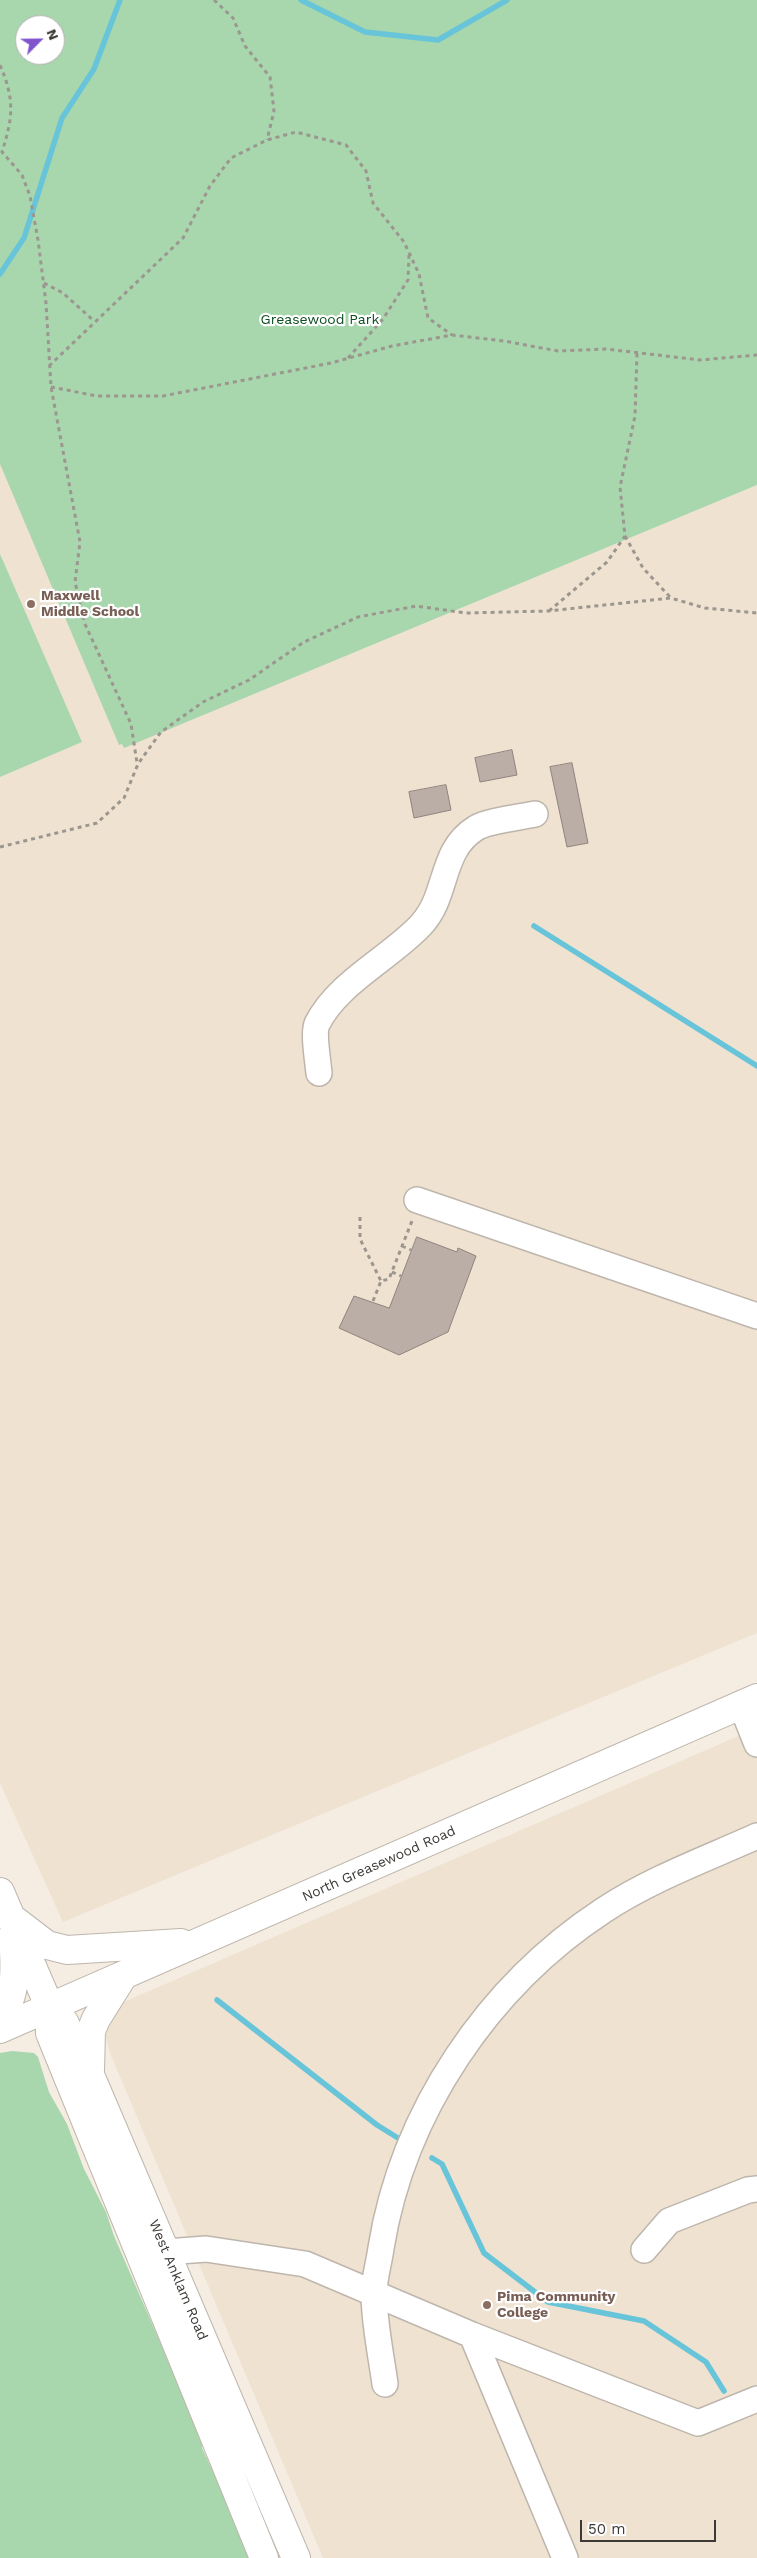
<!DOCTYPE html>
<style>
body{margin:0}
#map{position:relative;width:757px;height:2558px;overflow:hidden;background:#f5ede2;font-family:"Work Sans",sans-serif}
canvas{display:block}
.north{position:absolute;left:15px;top:15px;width:50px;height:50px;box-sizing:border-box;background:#fff;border:1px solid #b1b0af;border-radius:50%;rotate:67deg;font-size:14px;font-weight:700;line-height:20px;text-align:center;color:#3d3a36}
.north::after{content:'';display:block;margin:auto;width:18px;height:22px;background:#8154cc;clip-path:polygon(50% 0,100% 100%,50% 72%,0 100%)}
.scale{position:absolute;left:580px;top:2520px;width:136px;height:22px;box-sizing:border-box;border:2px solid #3d3a36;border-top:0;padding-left:6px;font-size:15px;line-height:18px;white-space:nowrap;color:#3d3a36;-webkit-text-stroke:4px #fff;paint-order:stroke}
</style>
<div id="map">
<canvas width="757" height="2558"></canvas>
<div class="north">N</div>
<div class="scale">50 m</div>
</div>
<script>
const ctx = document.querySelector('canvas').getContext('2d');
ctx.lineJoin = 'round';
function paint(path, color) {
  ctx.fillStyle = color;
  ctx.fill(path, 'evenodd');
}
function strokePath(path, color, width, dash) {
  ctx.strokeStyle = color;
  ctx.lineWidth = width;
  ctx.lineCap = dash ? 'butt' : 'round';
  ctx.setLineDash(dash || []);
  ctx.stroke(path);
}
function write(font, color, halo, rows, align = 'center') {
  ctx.font = font + ' "Work Sans",sans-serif';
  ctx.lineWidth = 4.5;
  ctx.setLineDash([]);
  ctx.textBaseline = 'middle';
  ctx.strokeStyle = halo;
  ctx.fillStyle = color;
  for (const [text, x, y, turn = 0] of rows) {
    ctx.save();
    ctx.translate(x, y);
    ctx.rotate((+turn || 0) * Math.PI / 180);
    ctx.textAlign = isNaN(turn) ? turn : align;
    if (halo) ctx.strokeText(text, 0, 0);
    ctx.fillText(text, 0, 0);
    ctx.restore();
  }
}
const built = new Path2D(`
 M0 460 124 747 757 485V1633L63 1922 0 1783Z
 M757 1728V2558H323L110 2053 102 2022 126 2001Z`);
const green = new Path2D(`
 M0 0H757V485L124 748 122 744 119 745 0 464ZM25 25H55V55H25Z
 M0 554 82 742 0 777Z
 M12 2051 34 2053 38 2057 49 2092 67 2124 84 2169 106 2212 114 2236 202 2439V2448L253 2558H0V2053Z`);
const stream = new Path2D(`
 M301 0 365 32 438 40 507 0
 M0 274 24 238 62 118 94 69 120 0
 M534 926 757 1066
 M217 2000 377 2125 398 2138
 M432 2158 442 2164 484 2253 548 2302 644 2321 706 2362 724 2391`);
const building = new Path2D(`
 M512 750 517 775 480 782 475 758Z
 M572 763 588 843 567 847 550 767Z
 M446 785 451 810 414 818 409 792Z
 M417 1237 457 1252 458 1248 476 1256 448 1332 399 1355 339 1328 354 1296 389 1308Z`);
const path = new Path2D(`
 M214 0 233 18 245 46 270 77 274 111 267 140
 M0 65C15 100 13 117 2 152L22 175 30 196 38 240 46 303 51 387 80 542 75 582 85 624 131 724 137 763
 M44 283 63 293 94 321
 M348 358 383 319 408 280 409 255
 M49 366 183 238 210 186 231 158 267 140 296 132 346 145 366 171 373 203 404 242 419 274 428 318 452 335
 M51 387 97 396H163L331 363 392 346 452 335 504 341 558 351 606 349 700 360 757 355
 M625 536 643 568 670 597
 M549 611 607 562 625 536 620 487 635 416 637 352
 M0 847 97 823 124 798 138 764 161 732 203 702 249 680 304 642 358 617 416 606 466 613 548 611 671 598 705 608 757 613
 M360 1217V1239L381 1281
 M402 1246 411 1250
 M392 1272 401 1276
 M373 1301 381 1281 389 1279 412 1221`);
const minor = new Path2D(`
 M319 1073C318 1062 313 1033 317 1024 337 983 390 958 421 925 449 895 439 851 476 828 486 821 521 817 535 814
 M417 1200 757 1316
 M741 1704 757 1744
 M644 2250 669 2221 748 2190 757 2189
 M166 2252 206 2249 305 2264 472 2335 698 2423 757 2399
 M472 2335 565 2558
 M385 2384C381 2354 374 2323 374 2293 374 2279 379 2263 381 2248 403 2112 488 1986 604 1910 651 1879 706 1859 757 1836`);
const major = new Path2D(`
 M0 1892 50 2008 64 2022 90 2075 296 2558
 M13 1919 47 1945 67 1950 181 1943
 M0 2017C18 1995 15 1962 13 1935
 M50 2024V2033L264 2558
 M0 2029 757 1698
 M90 2070 91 2031 96 2019 123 1976`);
const markers = [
 [31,604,5,"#8d6e63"],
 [487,2305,5,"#8d6e63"]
];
const parkNames = [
 ["Greasewood Park",320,320]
];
const educationNames = [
 ["Maxwell",41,596],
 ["Middle School",41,612],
 ["Pima Community",497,2297],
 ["College",497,2313]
];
const streetNames = [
 ["North Greasewood Road",379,1864,-24],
 ["West Anklam Road",178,2280,67]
];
paint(built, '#efe2d1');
paint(green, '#a8d7ae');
strokePath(stream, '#67c4d9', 5.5);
paint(building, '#baaea7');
strokePath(building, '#90847e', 1);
strokePath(minor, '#beb6ac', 28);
strokePath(major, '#beb6ac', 30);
strokePath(path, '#9b968e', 3, [4, 4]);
strokePath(minor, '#fff', 25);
strokePath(major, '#fff', 28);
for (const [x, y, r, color] of markers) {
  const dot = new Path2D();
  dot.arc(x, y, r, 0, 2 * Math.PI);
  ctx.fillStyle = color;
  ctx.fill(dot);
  strokePath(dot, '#fff', 2);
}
write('14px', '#0b4e20', '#fff', parkNames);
write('bold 14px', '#785e54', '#fff', educationNames, 'left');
write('14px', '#3d3a36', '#fff', streetNames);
</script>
